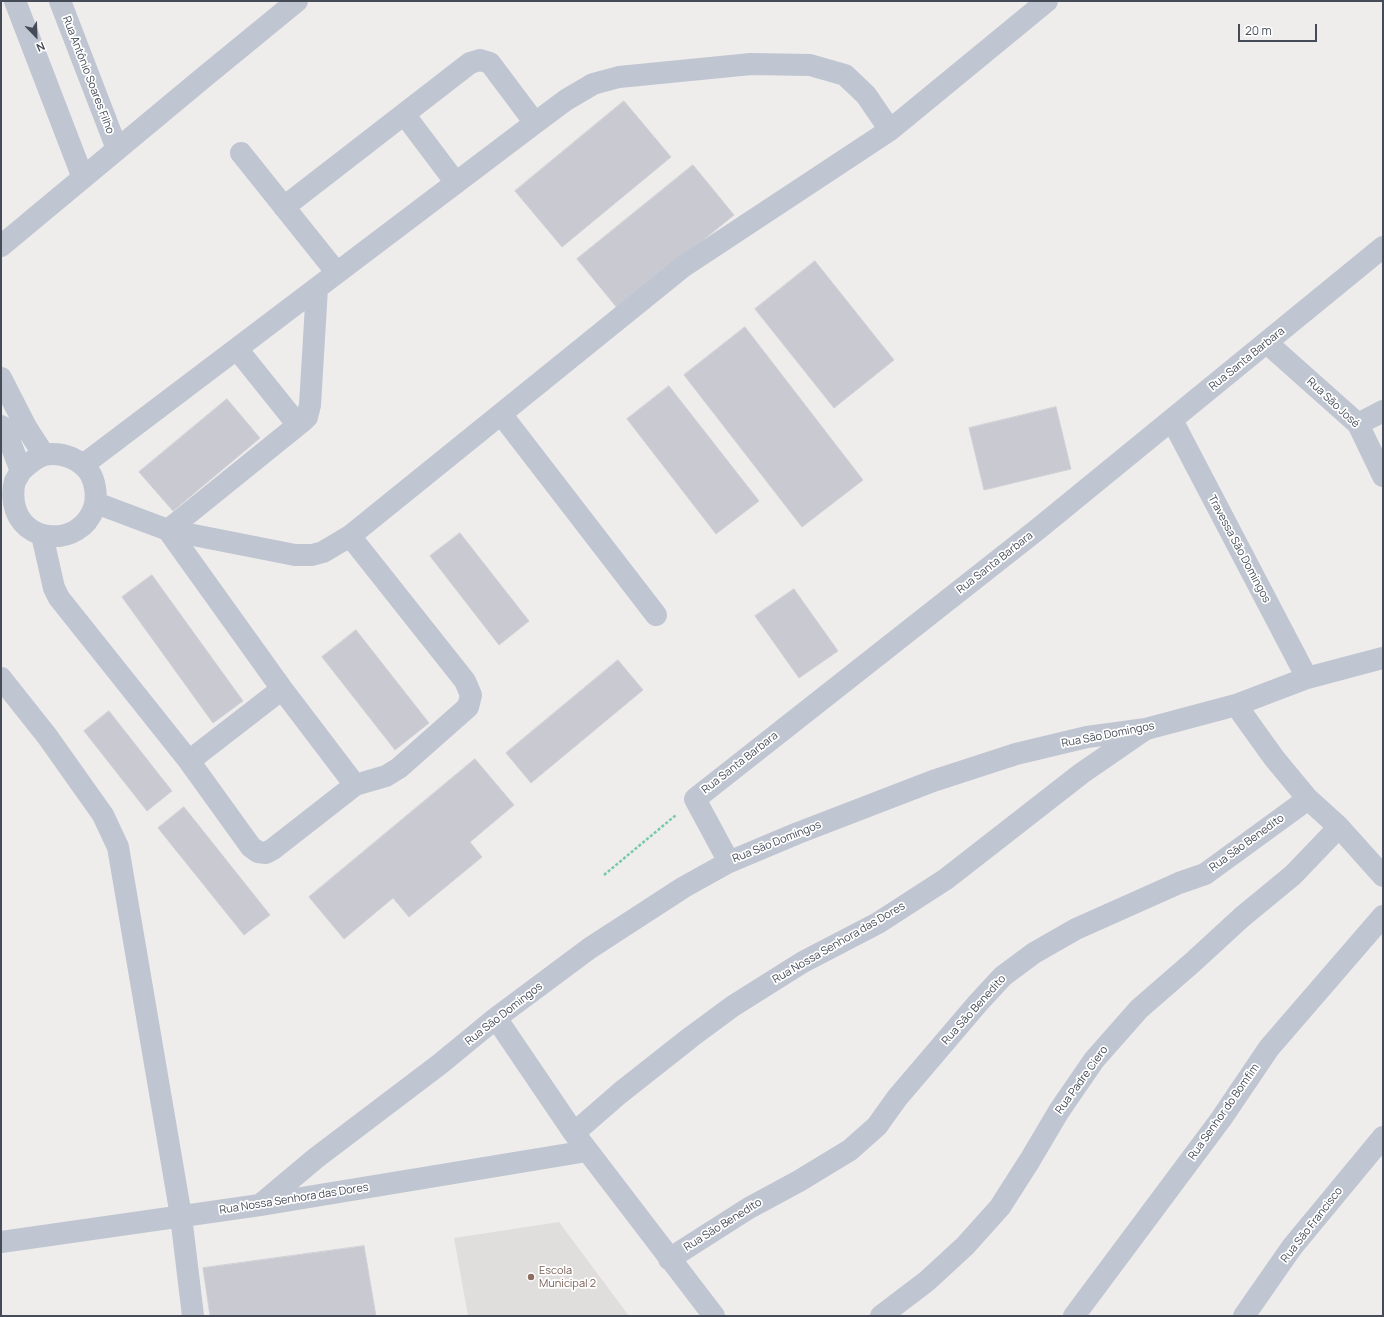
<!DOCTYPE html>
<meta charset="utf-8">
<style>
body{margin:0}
#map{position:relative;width:1384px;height:1317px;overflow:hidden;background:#efecec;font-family:Manrope,sans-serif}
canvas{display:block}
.frame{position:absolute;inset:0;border:2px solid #454c58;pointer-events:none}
.north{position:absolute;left:16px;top:16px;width:40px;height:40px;-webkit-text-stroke:3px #fff;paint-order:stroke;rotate:157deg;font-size:11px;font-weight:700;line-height:16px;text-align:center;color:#454c58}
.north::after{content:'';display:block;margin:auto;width:14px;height:18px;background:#454c58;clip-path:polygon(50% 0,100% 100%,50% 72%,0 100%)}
.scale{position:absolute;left:1238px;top:24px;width:79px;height:18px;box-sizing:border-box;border:2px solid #454c58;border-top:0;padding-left:5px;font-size:12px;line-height:14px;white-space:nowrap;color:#454c58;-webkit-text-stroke:3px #fff;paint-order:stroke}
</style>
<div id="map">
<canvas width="1384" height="1317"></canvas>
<div class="frame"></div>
<div class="north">N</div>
<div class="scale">20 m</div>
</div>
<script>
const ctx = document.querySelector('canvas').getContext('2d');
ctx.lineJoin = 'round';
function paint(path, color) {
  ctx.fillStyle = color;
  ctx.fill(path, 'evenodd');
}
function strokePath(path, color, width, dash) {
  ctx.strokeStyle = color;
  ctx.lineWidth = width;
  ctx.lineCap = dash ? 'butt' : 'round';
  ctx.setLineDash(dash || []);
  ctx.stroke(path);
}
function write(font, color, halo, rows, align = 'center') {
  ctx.font = font + ' Manrope,sans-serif';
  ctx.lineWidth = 3.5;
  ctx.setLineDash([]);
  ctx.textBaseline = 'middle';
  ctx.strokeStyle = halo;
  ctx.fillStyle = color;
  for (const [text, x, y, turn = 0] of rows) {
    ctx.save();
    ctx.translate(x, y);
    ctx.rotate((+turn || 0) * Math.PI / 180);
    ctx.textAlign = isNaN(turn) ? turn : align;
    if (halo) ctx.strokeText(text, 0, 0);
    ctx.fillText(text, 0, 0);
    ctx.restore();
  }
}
const education = new Path2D(`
 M559 1222 629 1316H468L454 1238Z`);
const building = new Path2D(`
 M624 101 671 157 562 247 515 191Z
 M693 165 734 215 618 309 577 259Z
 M815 261 894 360 834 408 755 309Z
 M745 327 863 480 802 527 684 375Z
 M669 386 759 501 716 534 627 419Z
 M227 399 260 438 173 511 139 472Z
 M1056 407 1071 469 984 490 969 428Z
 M460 533 529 621 499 645 430 556Z
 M152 575 243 701 213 723 122 597Z
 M794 589 838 651 799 678 755 616Z
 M356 630 429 723 395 750 322 657Z
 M618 660 643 690 531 783 506 753Z
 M109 711 172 791 147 811 84 731Z
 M475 759 514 805 470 842 482 857 409 917 393 898 344 939 309 897Z
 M184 807 270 915 244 935 158 828Z
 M364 1246 376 1316H210L203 1268Z`);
const path = new Path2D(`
 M604 875 676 815`);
const minor = new Path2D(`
 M15 1 83 178
 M60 1 117 149
 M404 114 456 183
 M241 153 337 273
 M284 207 470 63 480 60 490 63 535 123
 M1 246 203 78 297 1
 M1267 343 1358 424 1383 476
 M237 349 294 420 303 421 307 417 310 405 317 288
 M1 378 26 427 44 455
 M501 414 656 615
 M1172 420 1307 678
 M303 421 168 530 282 689 355 785
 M1358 424 1383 411
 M1 426 8 437 21 471C19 474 17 478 15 481 13 488 13 496 14 503 21 545 80 548 94 508 97 498 96 485 91 475 82 459 61 451 44 455 35 458 28 464 21 471
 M83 465 535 123 566 100 593 84 619 77 751 64 810 65 845 75 866 95 890 130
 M96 503 168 530 295 555H312L323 552 350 536 684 266 890 130 1047 1
 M42 535 54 588 59 598 189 761 251 847 258 852 266 853 273 849 355 785 386 776 399 768 468 707 471 695 465 681 350 536
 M1 678 47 736 103 815 118 847 181 1216 193 1316
 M1236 705 1274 758 1308 799 1339 827 1383 876
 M189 761 282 689
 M729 862 695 799 1038 529 1383 247
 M496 1018 574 1133 714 1316
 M574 1133 620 1093 691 1037 733 1006 803 962 878 923 946 879 1082 773 1143 731
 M260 1205 316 1158 440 1064 496 1018 590 948 684 887 729 862 798 833 933 781 1016 754 1087 737 1146 729 1236 705 1307 678 1383 658
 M1 1242 260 1205 587 1151
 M669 1259 749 1208 799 1181 850 1150 877 1126 897 1098 978 1003 1003 976 1034 953 1076 929 1179 883 1205 874 1308 799
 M881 1316 927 1281 965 1246 1000 1207 1030 1160 1059 1111 1094 1060 1139 1009 1193 962 1242 917 1293 875 1339 827
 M1074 1316 1221 1119 1269 1048 1383 916
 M1244 1316 1292 1247 1383 1137`);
const markers = [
 [531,1277,4,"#8d6e63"]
];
const streetNames = [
 ["Rua Antônio Soares Filho",88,75,69],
 ["Rua Santa Barbara",1247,359,-39],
 ["Rua São José",1333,403,43],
 ["Travessa São Domingos",1239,549,62],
 ["Rua Santa Barbara",995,563,-38],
 ["Rua São Domingos",1108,735,-11],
 ["Rua Santa Barbara",740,763,-38],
 ["Rua São Domingos",777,842,-22],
 ["Rua São Benedito",1247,843,-36],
 ["Rua Nossa Senhora das Dores",839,943,-30],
 ["Rua São Benedito",974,1010,-48],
 ["Rua São Domingos",504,1014,-38],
 ["Rua Padre Ciero",1082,1080,-54],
 ["Rua Senhor do Bomfim",1224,1112,-55],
 ["Rua Nossa Senhora das Dores",294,1199,-9],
 ["Rua São Benedito",723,1225,-32],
 ["Rua São Francisco",1312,1225,-52]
];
const educationNames = [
 ["Escola",539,1271],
 ["Municipal 2",539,1284]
];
paint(education, '#e0dddd');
paint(building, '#c9cad1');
strokePath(building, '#d0d1d7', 1);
strokePath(path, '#74c9af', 2.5, [3, 2]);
strokePath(minor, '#bfc5d1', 22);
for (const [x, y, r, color] of markers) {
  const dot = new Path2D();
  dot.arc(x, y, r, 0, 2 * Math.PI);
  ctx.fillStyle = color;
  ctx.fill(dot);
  strokePath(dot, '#fff', 1.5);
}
write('11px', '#454c58', '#fff', streetNames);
write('11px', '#785e54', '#fff', educationNames, 'left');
</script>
